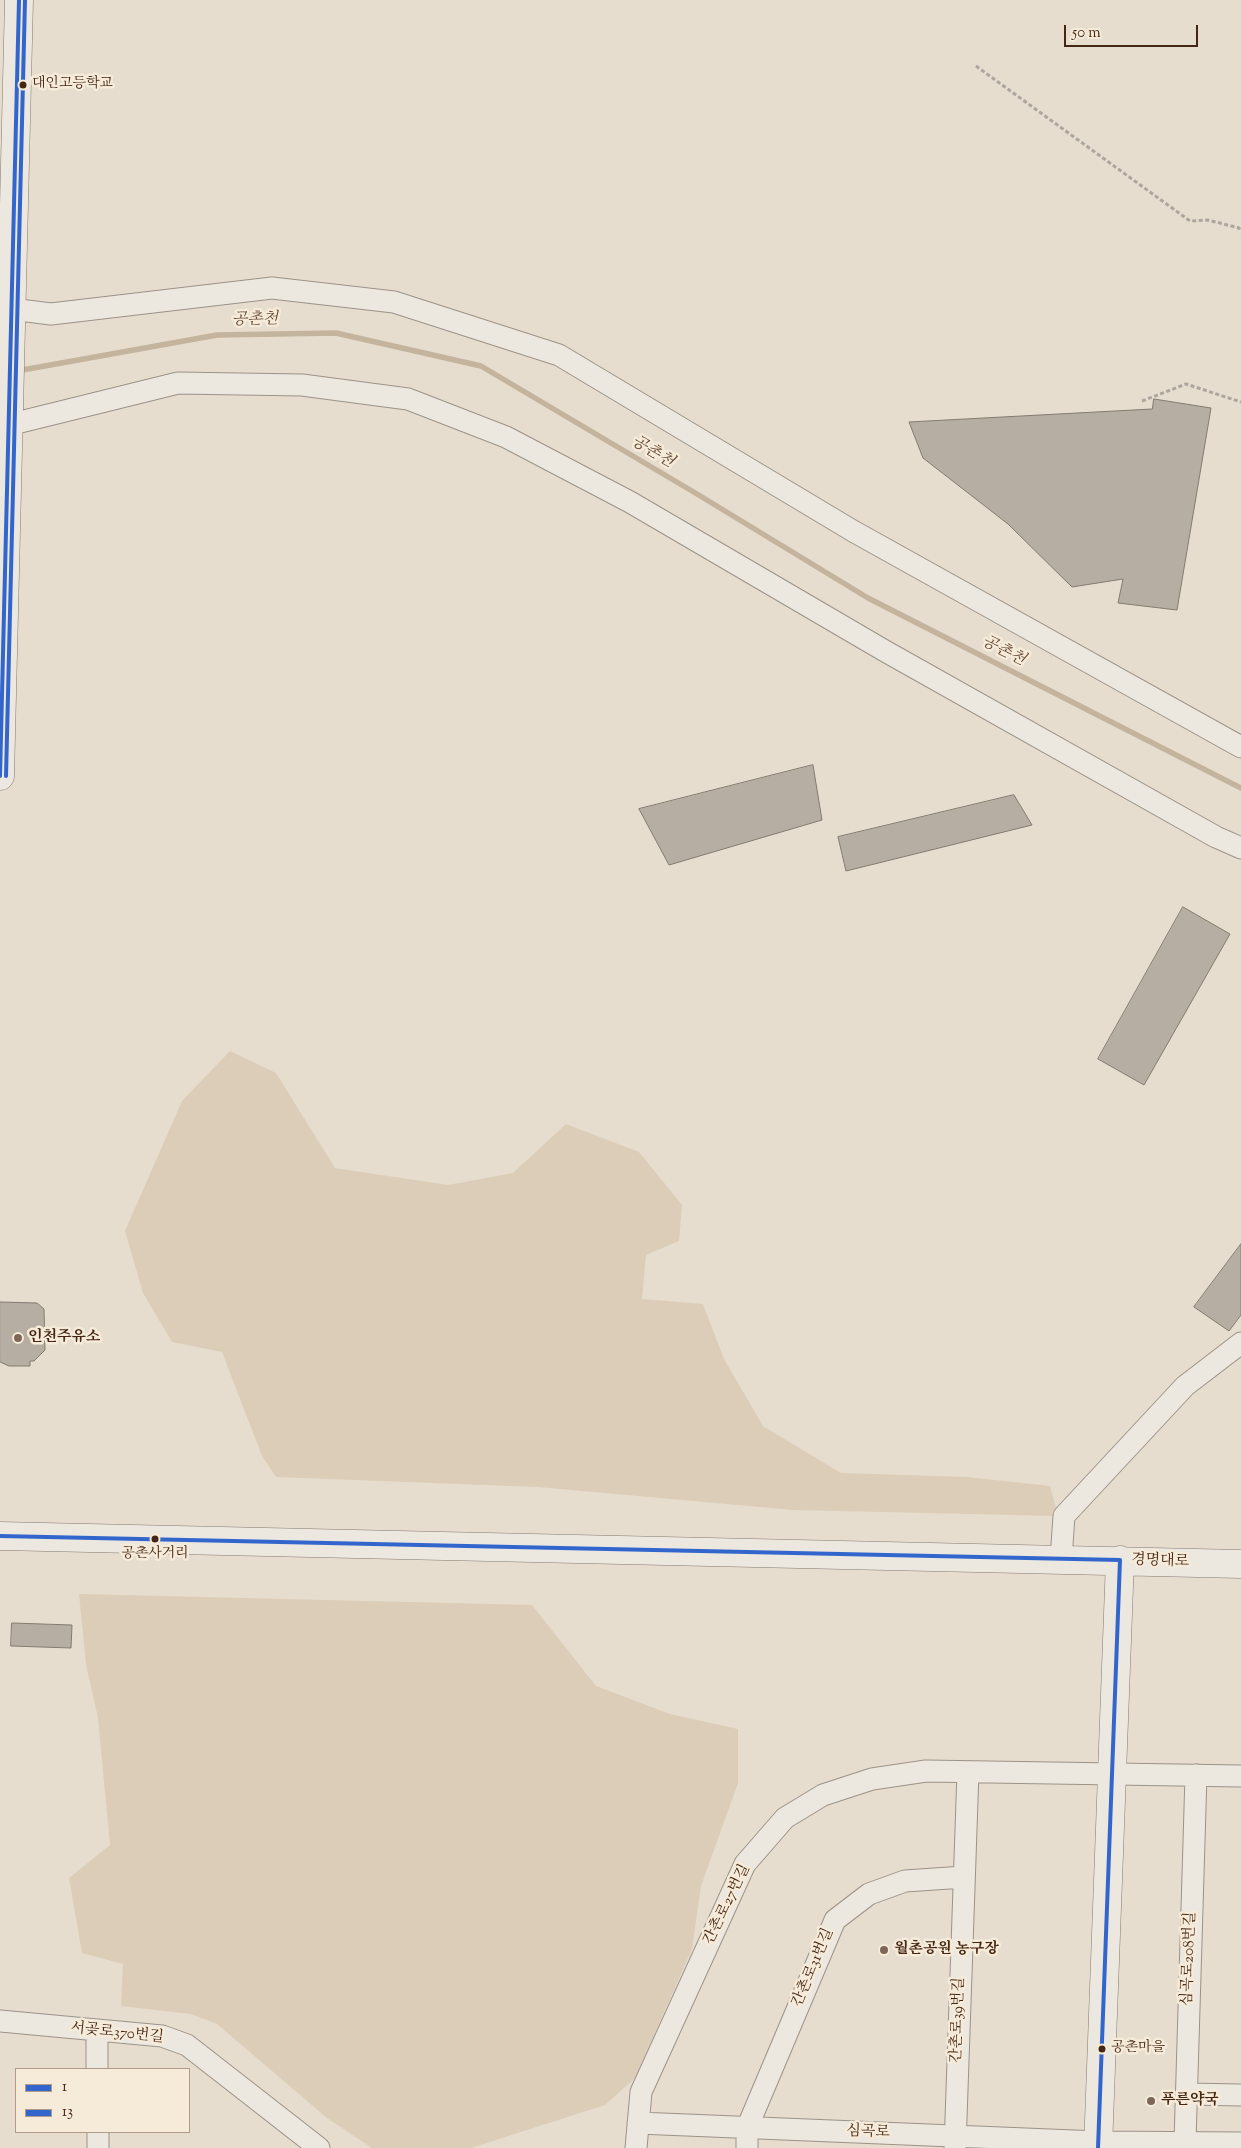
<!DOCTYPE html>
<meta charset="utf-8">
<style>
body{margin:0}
#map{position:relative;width:1241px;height:2148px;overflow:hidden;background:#e6ddce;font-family:"Sorts Mill Goudy",serif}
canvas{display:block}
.legend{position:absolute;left:15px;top:2068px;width:175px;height:65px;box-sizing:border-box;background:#f6ebd9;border:1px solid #af9c8a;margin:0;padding:6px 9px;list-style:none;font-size:15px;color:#442614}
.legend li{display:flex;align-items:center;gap:10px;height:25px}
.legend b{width:25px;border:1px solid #af9c8a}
.scale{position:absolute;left:1064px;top:25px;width:134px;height:22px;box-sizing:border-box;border:2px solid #442614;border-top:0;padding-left:6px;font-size:15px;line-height:18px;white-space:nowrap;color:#442614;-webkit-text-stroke:4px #f6ebd9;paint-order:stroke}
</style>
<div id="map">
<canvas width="1241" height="2148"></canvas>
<ul class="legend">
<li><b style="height:6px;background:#36c"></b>1</li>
<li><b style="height:6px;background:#36c"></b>13</li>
</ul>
<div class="scale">50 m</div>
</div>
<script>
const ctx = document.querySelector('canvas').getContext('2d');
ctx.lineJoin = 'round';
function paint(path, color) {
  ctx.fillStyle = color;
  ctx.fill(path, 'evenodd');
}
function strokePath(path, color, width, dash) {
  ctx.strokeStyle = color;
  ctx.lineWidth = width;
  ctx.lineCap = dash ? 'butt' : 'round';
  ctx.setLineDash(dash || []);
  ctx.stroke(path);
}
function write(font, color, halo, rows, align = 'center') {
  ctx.font = font + ' "Sorts Mill Goudy","Noto Serif KR",serif';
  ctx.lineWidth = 5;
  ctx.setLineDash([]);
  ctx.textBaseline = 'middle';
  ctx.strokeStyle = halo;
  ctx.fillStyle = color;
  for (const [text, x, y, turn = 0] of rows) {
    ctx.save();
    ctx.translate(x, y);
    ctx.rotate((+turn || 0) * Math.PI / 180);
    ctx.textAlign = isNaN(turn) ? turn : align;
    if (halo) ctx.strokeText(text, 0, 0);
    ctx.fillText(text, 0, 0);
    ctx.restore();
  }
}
const green = new Path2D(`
 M230 1051 276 1073 335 1168 448 1185 513 1173 566 1124 639 1152 682 1205 679 1241 646 1255 642 1299 703 1304 724 1359 763 1426 841 1473 967 1477 1050 1486 1058 1516 793 1510 538 1487 276 1477 262 1456 222 1352 172 1342 143 1293 125 1231 182 1101Z
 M79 1594 532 1605 596 1686 670 1714 738 1729V1783L701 1886 692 1949 635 2078 605 2105 471 2148H372L327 2118 217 2024 191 2014 121 2006 123 1964 82 1953 69 1878 110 1845 98 1718 86 1664Z`);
const stream = new Path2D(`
 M17 371 217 335 336 333 481 366 697 494 868 598 1241 788`);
const building = new Path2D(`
 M1154 399 1211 408 1177 610 1118 603 1123 579 1072 587 1008 524 923 458 909 422 1152 409Z
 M813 765 822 820 669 865 639 809Z
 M1014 795 1032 825 846 871 838 837Z
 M1183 907 1230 934 1144 1085 1098 1059Z
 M1241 1244V1315L1229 1331 1194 1307Z
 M0 1302 37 1303 44 1309 45 1350 34 1361H30V1366H9L0 1362Z
 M12 1623 72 1625 71 1648 11 1646Z`);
const path = new Path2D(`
 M976 66 1190 221 1208 220 1239 228 1241 232
 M1142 401 1186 384 1241 402`);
const street = new Path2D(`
 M11 309 51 314 272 288 394 302 559 355 853 531 1241 747
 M8 425 178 383 302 385 408 399 506 437 630 502 885 651 1216 837 1241 848
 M1061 1559 1064 1516 1185 1386 1241 1343
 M0 2021 162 2036 187 2045 319 2148
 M97 2031V2069
 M1186 2094 1241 2095
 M638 2123 1098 2142 1241 2143
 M98 2132V2148
 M1185 2142 1196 1775
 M636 2148 641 2092 745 1864 785 1818 823 1795 872 1779 926 1771 1241 1776
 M747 2148V2128L835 1920 869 1894 905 1881 964 1877
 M955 2148 968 1772`);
const secondary = new Path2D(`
 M0 776 19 0
 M0 1536 1241 1564
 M1098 2148 1120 1560`);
const bus1 = new Path2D(`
 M0 776 19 0
 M0 1536 1120 1560
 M1098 2148 1120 1560`);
const bus2 = new Path2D(`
 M6 776 25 0`);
const markers = [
 [23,85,4.5,"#442614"],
 [18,1338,5,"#7d6655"],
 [155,1539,4.5,"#442614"],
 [884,1950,5,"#7d6655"],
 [1102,2049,4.5,"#442614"],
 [1151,2101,5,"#7d6655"]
];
const busNames = [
 ["대인고등학교",32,85],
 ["공촌사거리",155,1555,"center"],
 ["공촌마을",1111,2049]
];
const poiNames = [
 ["인천주유소",28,1338],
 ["월촌공원 농구장",894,1950],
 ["푸른약국",1161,2101]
];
const streetNames = [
 ["경명대로",1160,1562,2],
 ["간촌로27번길",728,1905,-64],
 ["심곡로208번길",1190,1959,-88],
 ["간촌로31번길",814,1968,-67],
 ["간촌로39번길",959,2020,-88],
 ["서곶로370번길",117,2034,6],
 ["심곡로",868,2133,2]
];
const waterNames = [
 ["공촌천",255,321,-1],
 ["공촌천",652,453,31],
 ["공촌천",1003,652,27]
];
paint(green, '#dccdb8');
strokePath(stream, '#c4b39d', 5.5);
paint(building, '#b6aea3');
strokePath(building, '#847b70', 1);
strokePath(street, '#9c9388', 23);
strokePath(secondary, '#847b70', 29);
strokePath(path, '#ada69e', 3, [4, 2.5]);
strokePath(street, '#ece7df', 21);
strokePath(secondary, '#ece7df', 28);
strokePath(bus1, '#36c', 4);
strokePath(bus2, '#36c', 4);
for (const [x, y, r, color] of markers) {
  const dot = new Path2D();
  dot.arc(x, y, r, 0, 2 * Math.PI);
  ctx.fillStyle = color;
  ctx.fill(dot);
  strokePath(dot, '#f6ebd9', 2);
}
write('14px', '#442614', '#f6ebd9', busNames, 'left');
write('bold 15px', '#442614', '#f6ebd9', poiNames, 'left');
write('15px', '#442614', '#f6ebd9', streetNames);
write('italic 16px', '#664b37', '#f6ebd9', waterNames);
</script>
